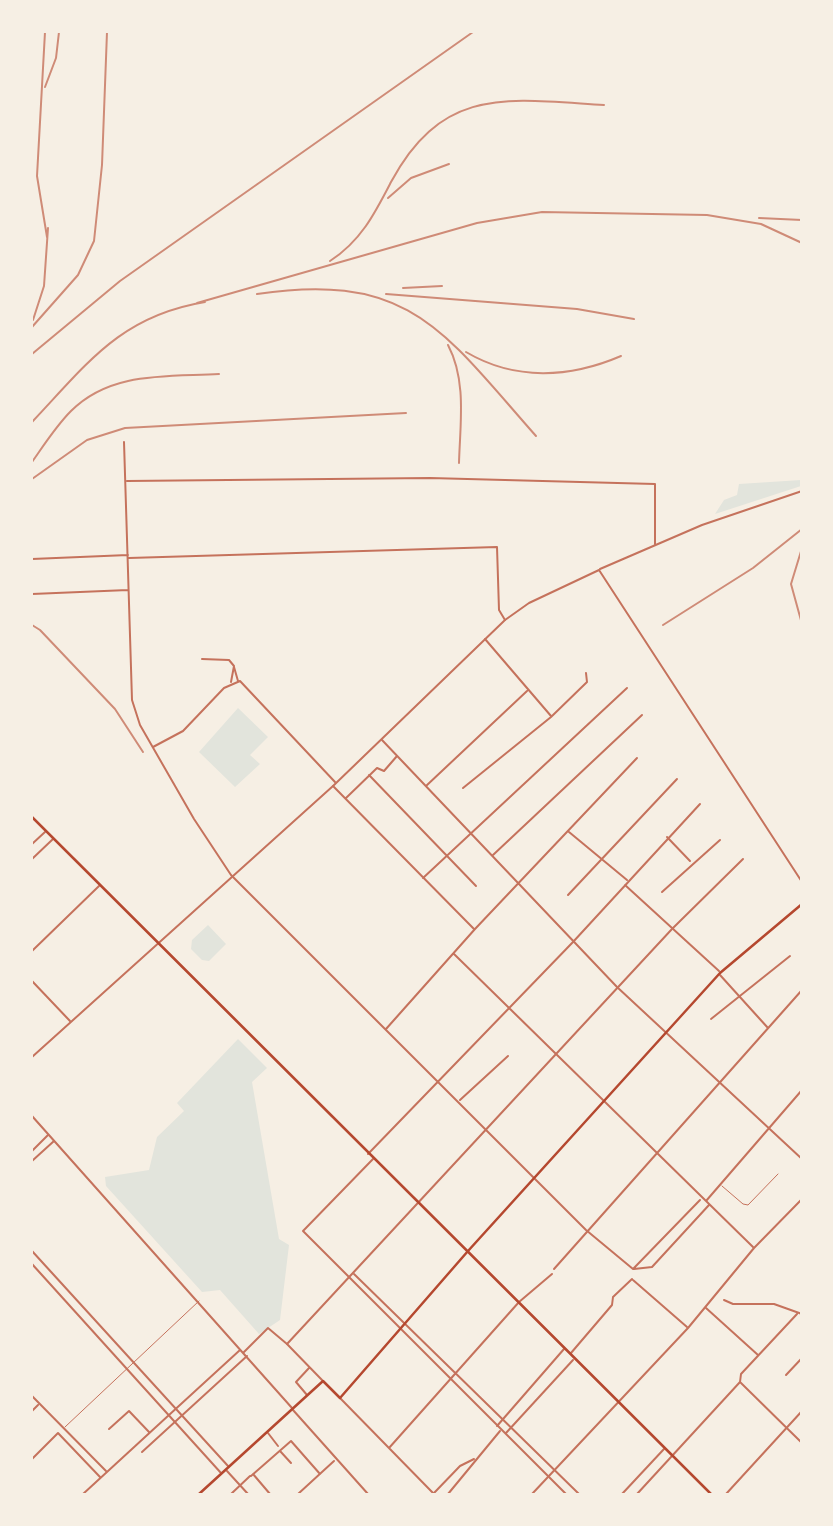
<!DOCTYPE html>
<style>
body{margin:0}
#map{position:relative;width:833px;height:1526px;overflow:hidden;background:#f6efe4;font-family:"IBM Plex Sans",sans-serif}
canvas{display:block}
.frame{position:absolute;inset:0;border:33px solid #f6efe4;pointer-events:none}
</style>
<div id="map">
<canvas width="833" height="1526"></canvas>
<div class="frame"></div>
</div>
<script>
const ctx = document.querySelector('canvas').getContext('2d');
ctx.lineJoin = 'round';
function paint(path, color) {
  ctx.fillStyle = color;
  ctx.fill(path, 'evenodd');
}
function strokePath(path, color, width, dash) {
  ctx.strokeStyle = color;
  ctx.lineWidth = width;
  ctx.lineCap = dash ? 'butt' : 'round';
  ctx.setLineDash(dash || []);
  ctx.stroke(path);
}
const green = new Path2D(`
 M801 480V486L715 514 724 500 737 495 739 484Z
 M238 708 268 737 250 755 260 764 235 787 199 752Z
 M208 925 226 944 209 961 202 960 191 949 192 940Z
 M238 1039 267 1068 252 1082 279 1239 289 1245 280 1320 259 1334 220 1290 202 1292 106 1186 105 1177 149 1170 157 1137 184 1111 177 1103Z`);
const service = new Path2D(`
 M722 1186 743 1204 748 1205 778 1174
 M65 1427 199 1301`);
const minor = new Path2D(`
 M124 442 132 700 140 725 194 819 231 875 586 1230 633 1269
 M127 481 430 478 655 484V544
 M129 558 497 547 499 610 505 620
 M32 559 128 555
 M600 569 702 525 802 491
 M32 594 128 590
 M485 639 551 716
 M202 659 229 660 234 666 231 682
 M234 667 238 681
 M382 740 617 987 802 1159
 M153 747 183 731 224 688 240 681 335 782
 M369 775 476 886
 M333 786 474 929
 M426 786 527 691
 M463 788 551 717 587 682 586 673
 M346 798 377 768 384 771 397 756
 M569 832 627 880
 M667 837 690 861
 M32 844 45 832
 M493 855 642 715
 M32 859 53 839
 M423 878 627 688
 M625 885 719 971
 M662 892 720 840
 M568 895 677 779
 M673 928 743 859
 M32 951 99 886
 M454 954 753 1247
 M720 975 768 1028
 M32 981 70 1021
 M711 1019 790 956
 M386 1029 475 929 637 758
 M460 1100 508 1056
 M32 1151 48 1135
 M368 1154 573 942 700 804
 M373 1159 303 1231 566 1494
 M32 1161 54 1141
 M706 1201 802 1090
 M32 1251 228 1466
 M32 1264 221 1473
 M554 1269 802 990
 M633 1269 700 1200
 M634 1269 652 1267 709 1205
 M354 1274 579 1494
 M633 1280 687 1327
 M724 1300 733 1304H774L802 1314
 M706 1308 758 1355
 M287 1344 322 1380
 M571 1353 612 1305 613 1297 632 1279
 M786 1375 802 1358
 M740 1382 802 1443
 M307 1395 296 1382 309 1368
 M32 1396 106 1471
 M340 1398 434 1494
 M293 1410 368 1494
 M32 1411 38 1405
 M497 1426 564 1349
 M109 1429 129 1411 149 1432
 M268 1433 278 1446
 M506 1433 573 1360
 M389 1448 519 1302 552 1274
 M280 1451 291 1463
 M32 1459 58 1433 100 1477
 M227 1471 248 1494
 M253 1474 270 1494
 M251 1476 291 1441 320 1474
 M434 1493 460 1466 474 1459
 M83 1494 169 1415
 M231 1494 250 1476
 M298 1494 334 1461
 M448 1494 500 1431
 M622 1494 664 1449
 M637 1494 740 1382 741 1374 797 1314`);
const tertiary = new Path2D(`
 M32 1057 333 786 505 620 529 603 599 570 802 882
 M32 1116 292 1408
 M244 1352 268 1328 287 1344 672 929
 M169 1415 240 1350
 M142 1452 247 1356
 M532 1494 688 1328 754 1248 802 1199
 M726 1494 802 1411`);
const secondary = new Path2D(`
 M199 1494 323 1381 340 1398 468 1251 720 973 802 904`);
const primary = new Path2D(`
 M32 817 711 1494`);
const rail = new Path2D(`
 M45 32 37 176 47 237
 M45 87 56 58 59 32
 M388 198 411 178 449 164
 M759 218 802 220
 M330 261C361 241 375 213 391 182 443 85 509 99 604 105
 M403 288 442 286
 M257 294C410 271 444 332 536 436
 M386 294 577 309 634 319
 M197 303 477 223 542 212 707 215 761 224 802 243
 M33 320 44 286 48 228
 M32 327 78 275 94 241 102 165 107 32
 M448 345C467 381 460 424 459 463
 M466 352C515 381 570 378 621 356
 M32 354 120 281 473 32
 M32 422C87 364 120 316 205 302
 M32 462C44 445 56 426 71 411 111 371 167 377 219 374
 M32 479 87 440 125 428 406 413
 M802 548 791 584 802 624
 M32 625 40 630 115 709 143 752
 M663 625 753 568 802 529`);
paint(green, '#e2e4dc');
strokePath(service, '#c5725c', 1);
strokePath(minor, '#c5725c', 2);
strokePath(tertiary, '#c5725c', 2);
strokePath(secondary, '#b5482f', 2.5);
strokePath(primary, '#b5482f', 2.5);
strokePath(rail, '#cf8b77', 2);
</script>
